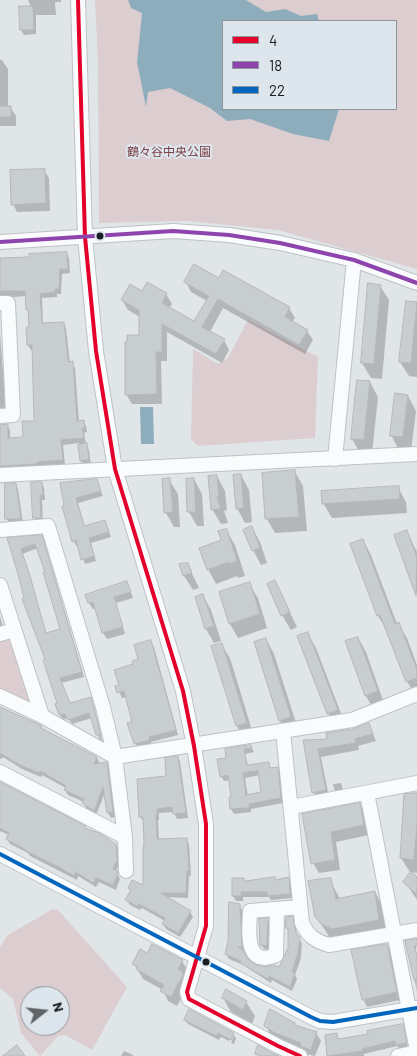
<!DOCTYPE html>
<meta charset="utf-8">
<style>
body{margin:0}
#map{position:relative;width:417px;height:1056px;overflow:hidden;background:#e0e5e8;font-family:Barlow,sans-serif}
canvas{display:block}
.legend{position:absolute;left:222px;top:20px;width:175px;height:90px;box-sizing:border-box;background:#dce6ec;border:1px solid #8f969b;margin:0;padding:6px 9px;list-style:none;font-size:15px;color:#1b1f21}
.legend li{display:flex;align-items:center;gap:10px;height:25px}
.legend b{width:25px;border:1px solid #8f969b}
.north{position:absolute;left:20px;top:986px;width:50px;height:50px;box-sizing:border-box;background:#dce6ec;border:1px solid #8f969b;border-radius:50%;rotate:74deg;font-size:14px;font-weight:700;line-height:20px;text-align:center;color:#1b1f21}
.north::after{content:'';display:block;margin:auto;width:18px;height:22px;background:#606467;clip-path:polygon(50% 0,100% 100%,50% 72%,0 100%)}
</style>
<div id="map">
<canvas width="417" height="1056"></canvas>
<ul class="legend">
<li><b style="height:6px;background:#e4002b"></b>4</li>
<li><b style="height:6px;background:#8e44ad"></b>18</li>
<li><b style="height:6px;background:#0065bd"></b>22</li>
</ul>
<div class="north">N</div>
</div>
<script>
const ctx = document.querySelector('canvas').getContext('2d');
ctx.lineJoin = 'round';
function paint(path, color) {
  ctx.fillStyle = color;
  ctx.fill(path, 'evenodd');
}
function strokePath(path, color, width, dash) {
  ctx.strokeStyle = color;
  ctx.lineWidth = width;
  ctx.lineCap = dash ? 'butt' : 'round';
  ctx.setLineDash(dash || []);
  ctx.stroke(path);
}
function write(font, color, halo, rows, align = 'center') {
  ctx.font = font + ' Barlow,"Noto Sans JP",sans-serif';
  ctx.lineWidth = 4;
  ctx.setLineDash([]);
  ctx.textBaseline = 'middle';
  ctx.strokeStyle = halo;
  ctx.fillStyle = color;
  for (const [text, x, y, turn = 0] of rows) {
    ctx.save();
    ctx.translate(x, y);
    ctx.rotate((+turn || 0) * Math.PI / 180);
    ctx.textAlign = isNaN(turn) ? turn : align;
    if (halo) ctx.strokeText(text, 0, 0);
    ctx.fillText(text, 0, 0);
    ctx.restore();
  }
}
const green = new Path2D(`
 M95 0H417V269L278 230 188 221 99 223 98 65ZM223 21H396V109H223Z
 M248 320 318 357 315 438 198 446 191 439 193 349 218 364 228 358Z
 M12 634 32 697 26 702 0 688V637Z
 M53 909 58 910 127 987 92 1050 65 1035 58 1036 40 1056 21 1033 13 999 0 988V947L8 935ZM30 996H60V1026H30Z`);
const water = new Path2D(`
 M128 0H246L266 12 285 9 301 16 317 14 319 21H223V109H339L329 141 293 134 250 119 227 121 210 108 170 88 148 92 146 107 137 62 142 13 131 8Z
 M140 407H153L154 444H141Z`);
const shadow = new Path2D(`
 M61 0V2H55L56 15H36V34L24 35 21 30 31 7 28 0Z
 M0 60H2L8 69V107H10L16 116V126H0Z
 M44 170 49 178 50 211 17 212 13 204Z
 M66 254 69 258 70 273 62 274 61 294H57V297L42 298 43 325 63 323 66 328 70 363H72L75 368 79 422 83 421 86 426 87 432 84 433 86 445 89 450 91 465 84 466 81 461 79 443 63 445 65 465 0 469V426L7 425 10 430V439L25 438 35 422 33 349 31 350 28 345 30 327 27 296 0 298V259L31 258Z
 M219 279 289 308 295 318 292 322 307 331 313 340 305 354 223 308 210 332 224 340 229 350 222 363 167 332V361H161L162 404H132L126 394 140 336V317L128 310 122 300 143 292 148 284 166 294 172 304 169 308 195 323 207 301 191 292 186 282Z
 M370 285 380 286 389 300 382 379 371 378 362 363Z
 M407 302 417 304V377L409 376 400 362Z
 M0 333 6 410H0Z
 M370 382 378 397 372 454 360 453 352 439Z
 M408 396 416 411 411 451 399 450 391 435Z
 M295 472 303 486 307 531 275 533 267 519Z
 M241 475 249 490 252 522 245 523 237 508Z
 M217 476 225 491 227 510 224 511 228 523 221 524 212 509Z
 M194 479 202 494 204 526H197L189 512Z
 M96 480 103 496 78 503 85 527 105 521 111 537 91 543 96 561 85 564 79 545 76 546 74 541 64 507Z
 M169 480 178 494 180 527H174L166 513Z
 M32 483H42L44 488 45 500H42L43 522 37 523 35 518Z
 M16 484 18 489 23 523H9L6 518Z
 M398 487 406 502 407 513 332 518 323 503Z
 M252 528 260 542 267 563 261 565 253 550Z
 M226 530 235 545 245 576 238 578 237 576 216 584 208 569 223 541Z
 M407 532 417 552V593L414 589Z
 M8 539 44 542 84 677 61 683 70 704 90 699 93 703 102 740H100L98 735 92 718 72 724 68 718 63 720 60 715 57 705 59 704 47 660 25 599ZM38 548 47 573 62 630 46 634 22 554Z
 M363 540 371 555 397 624H398L407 638 417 665V695L415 696 407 681 387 630 378 616Z
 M181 565H188L199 588 193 590 184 576Z
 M127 582 133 598 116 603 125 634 107 639 103 633 96 608 93 609 89 603Z
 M275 582 297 627 291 630 282 615Z
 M249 584 258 598 267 628 238 638 230 624 220 593Z
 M203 596 211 610 221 641 214 643 206 629 196 598Z
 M0 616 4 631 0 633Z
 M308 634 316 648 345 724 337 728 328 713Z
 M358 638 366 652 385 706 374 710 366 696Z
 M266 639 274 654 299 732 289 735 280 721 256 642Z
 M151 642 154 647 178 735 151 742 152 745 139 749 135 743 133 722 127 697 122 698 117 687 120 686Z
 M221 644 230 658 254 737 245 740 237 726Z
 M0 708 41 727 43 730 97 758 100 764H106L109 769 115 817 111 818 108 813 105 793 96 815 86 808 84 802 68 795 65 790 66 788 42 775 41 777 22 769 3 757 2 759 0 758Z
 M369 725 376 741 358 746 359 750 321 757 329 797 318 799 314 792 304 742 328 741Z
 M251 746 254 752 245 754 248 766 268 763 271 769 277 768 280 773 283 803 251 809V812L234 814 231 809 233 798 230 780 224 781 221 776 228 759 227 750ZM260 775 262 794 248 796 245 778Z
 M178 757 180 762 188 818 177 819 174 812 159 813V820H158L159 840 186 839 189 844 191 876H189L188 898 167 897 190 912 193 917 180 937 166 929 163 924 165 921 142 908 140 910 130 905 127 900 131 892 129 888 145 887 146 843 143 821 140 816 168 777Z
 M0 783 116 845 119 850V865L116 871 120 879 116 890 99 882 96 887 78 876 77 880 30 856 28 853 10 844 7 839 9 835 0 831Z
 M341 783 343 790 335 792 333 784Z
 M417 795V873L410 872 401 858Z
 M359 804 365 814 369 835 336 842 340 870 319 873 313 863 304 815Z
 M243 879 245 882 274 879 276 881 288 879 291 884 292 898 271 900 269 897H243V901H236L233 896Z
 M417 879V900L405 882Z
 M330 880 340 899 375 892 383 907 387 935 330 938 316 916Z
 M239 905 242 910 244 951 242 952 247 960 256 966 280 969 289 948V932L287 928 292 918 295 923 297 936 302 943 301 958 295 975 297 979 292 991 272 980 271 983 243 965 229 959 226 954Z
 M267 920 270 924V950L264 949 261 944Z
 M417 940 416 951 417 992 407 942Z
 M387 945 391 953 400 1000 367 1007 363 999Z
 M182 961 188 971V987L177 1006 168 1001 163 990 143 979 134 964Z
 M223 998 246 1002 255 1016 252 1024 231 1012Z
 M185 1019 233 1034 234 1035H232L229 1041 221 1037 219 1040 188 1024Z
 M294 1024 296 1026 316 1033 321 1041 315 1056 306 1054 303 1049 281 1040 270 1034 266 1026Z
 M402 1026 405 1030 408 1048 400 1050 397 1046 364 1054V1056H328L326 1036 336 1035 340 1040 369 1035Z
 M234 1035 236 1038 234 1044 231 1043Z
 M124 1051 133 1055V1056H121Z`);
const building = new Path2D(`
 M19 6H33L34 30H20Z
 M0 106H11V117H0Z
 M45 169 46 203 11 205 10 170Z
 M67 252 68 269H60L59 289H55V292L40 294 42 323 64 322 68 359 69 362 73 361 77 421 84 420 85 428H82L84 438 61 440 63 460 37 462V464L0 466V425L8 424V438L23 437 22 421H34L32 345H27L26 328 29 326 28 310H26L25 291H0V258L29 257V254Z
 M194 264 219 278 223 270 290 307 285 317 308 330 299 345 218 299 202 327 225 339 216 354 162 324V352H156L157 394 125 395V342H127V335H139V310L121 300 130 284 142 291 147 282 167 293 162 303 194 321 209 296 184 282Z
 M368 283 381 285 374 364 361 363Z
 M406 301 417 302 411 363 399 362Z
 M357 380 370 381 364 440 351 439Z
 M395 393 408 395 403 437 390 436Z
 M87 443 89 460 80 461 78 445Z
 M295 470 299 517 265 519 262 473Z
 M241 474 244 508 236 509 233 475Z
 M217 475 219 496 217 497 221 509 211 510 208 476Z
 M170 478 173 512 164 513 162 479Z
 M194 478 196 512H187L186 479Z
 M97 479 101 491 76 498 84 526 105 520 109 532 89 538 94 556 81 560 76 540 72 542 62 506 64 505 60 483Z
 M31 482H42L43 495H40L41 518H33Z
 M5 483H16L21 519H5Z
 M399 486 400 499 322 504 321 491Z
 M252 526 260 548 252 551 243 530Z
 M227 529 237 561 229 564 228 562 207 570 199 548 221 540 218 531Z
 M407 530 417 558 416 596 394 535Z
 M42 535 82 672 60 678 70 703 91 697 101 735H96L89 713 68 720 65 714 59 715 55 704 57 703 43 660 45 659 22 599 24 598 18 574 7 538ZM35 544 45 572H43L60 629 46 633 30 576 21 549Z
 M363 539 395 624 399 622 417 670V678L406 682 380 615 377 616 350 544Z
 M188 563 192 573 183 576 179 564Z
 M275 580 290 612 281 616 267 584Z
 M127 581 131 592 114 597 123 627 102 633 93 602 88 603 85 595Z
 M250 582 260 614 229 624 219 592Z
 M203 594 214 626 205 629 195 597Z
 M308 632 338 710 327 714 297 636Z
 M358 637 378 691 365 696 345 641Z
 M266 638 291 717 279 721 254 642Z
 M151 640 176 730 149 737 150 740 134 744 127 723 132 722 124 691 117 693 115 686 119 685 114 670 133 664 132 661 138 659 134 645Z
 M222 643 247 723 236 726 211 646Z
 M0 707 38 724 42 726 41 728 97 757 94 764 107 762 113 812 107 813 103 787 94 811 82 803 84 799 64 790 66 786 40 771 39 773 18 764 0 753Z
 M369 723 373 734 355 739 356 743 318 749 326 790 312 793 303 740 327 739 326 733 353 729Z
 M251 745 252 748 244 749 247 765 269 762 270 768 278 767 281 798 249 804V808L230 809 229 797H231L228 775 220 777 217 759 226 758 225 749ZM258 771 261 792 246 795 243 773Z
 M178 756 186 813 173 814 172 807 157 809V815H156L157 839 187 838 189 871H187L186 893H161L191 911 178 933 162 924 165 918 139 904 137 906 125 900 131 890 128 888 132 880 143 885V849L144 843 143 817H139L137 779 166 776 165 758Z
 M0 782 86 826 85 828 99 833 116 844 117 860 113 869 117 870 118 873 113 885 96 878 93 883 76 872 74 876 59 867 26 851V850L6 839 9 833 0 828Z
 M413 793H417V824L414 860 400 858 404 794Z
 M360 803 364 825 331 832 335 860 311 864 302 814Z
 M411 871 417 877V895L403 882Z
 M275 877V880L289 877 290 894 267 896V892H241V896H232V878H244V881Z
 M331 878 336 899 375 891 379 920 332 929 321 924 315 917 308 881Z
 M229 902 240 904 242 947H238L243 950 248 959 256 965 265 967 274 965 279 967 288 948V928H285L286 917 293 916 296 933 300 937 298 952 292 972 295 973 290 987 269 976 268 979 240 963 241 961 225 954 228 941Z
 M268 918 267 945 260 946 259 919Z
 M417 939V945L414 946 417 955V980H414L405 941Z
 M152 944 183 960 178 969 183 973 182 977 171 997 160 991 164 985 136 969 137 967 132 964 140 949 147 953Z
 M387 944 397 992 362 1000 351 950Z
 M226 989 247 1001 243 1010 222 998Z
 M189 1009 234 1033 231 1040 218 1033 216 1036 184 1020Z
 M270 1009 295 1023V1025L317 1032 311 1050 300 1046 301 1043 275 1033 264 1026Z
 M403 1024 407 1043 396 1045 395 1041 362 1049 363 1051 327 1056 325 1035 337 1033 338 1039 368 1034 367 1031Z
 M17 1045 25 1056H3Z
 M258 1045 274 1054 279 1056H260L255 1054Z`);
const minor = new Path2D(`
 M78 0 85 237 96 351 115 469 183 691 194 746 206 824V926L187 992 189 999 278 1046 300 1056
 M0 242 173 231 229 235 280 243 354 260 417 283
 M0 303H8L13 415 0 416
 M335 459 354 260
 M0 475 417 454
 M0 530 48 526 103 707 115 757 125 837 126 871
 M0 585 42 716
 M0 634 14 630
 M0 696 42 716 115 757 352 720 417 694
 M283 731 302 923C308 936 315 941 329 945L417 930
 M0 772 125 837
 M367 793 417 1051
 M291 807 417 783
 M0 854 311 1017 320 1021 333 1022 417 1008
 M277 909 276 955C273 956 268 958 265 958 244 958 250 924 250 911L300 907
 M398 1056 417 1052`);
const bus1 = new Path2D(`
 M78 0 85 237 96 351 115 469 183 691 194 746 206 824V926L187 992 189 999 278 1046 300 1056`);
const bus2 = new Path2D(`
 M0 242 173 231 229 235 280 243 354 260 417 283`);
const bus3 = new Path2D(`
 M0 854 311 1017 320 1021 333 1022 417 1008`);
const markers = [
 [100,236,4.5,"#1b1f21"],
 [206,962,4.5,"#1b1f21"]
];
const parkNames = [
 ["鶴々谷中央公園",169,152]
];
paint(green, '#dcced0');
paint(water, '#8dacbc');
paint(shadow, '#0003');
paint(building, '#c8cdcf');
strokePath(building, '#b5b8bb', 1);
strokePath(minor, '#bdc2c4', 16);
strokePath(minor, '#fafbfc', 14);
strokePath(bus1, '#e4002b', 4);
strokePath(bus2, '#8e44ad', 4);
strokePath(bus3, '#0065bd', 4);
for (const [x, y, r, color] of markers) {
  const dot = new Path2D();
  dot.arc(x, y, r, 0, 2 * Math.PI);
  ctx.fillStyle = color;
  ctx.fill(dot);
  strokePath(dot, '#dce6ec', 2);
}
write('12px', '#7e4046', '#dce6ec', parkNames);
</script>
